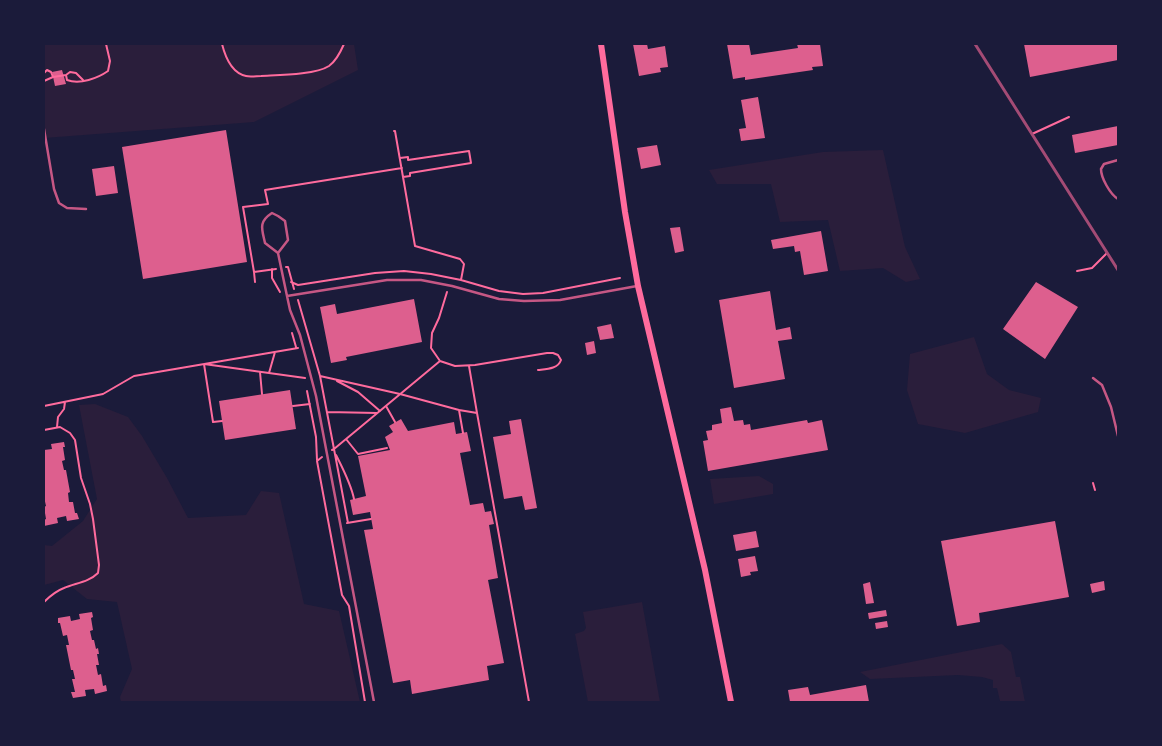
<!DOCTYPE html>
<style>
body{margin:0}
#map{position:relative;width:1162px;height:746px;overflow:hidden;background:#1b1b3a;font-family:Georgia,serif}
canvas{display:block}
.frame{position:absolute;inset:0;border:45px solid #1b1b3a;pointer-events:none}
</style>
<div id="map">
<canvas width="1162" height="746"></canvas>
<div class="frame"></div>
</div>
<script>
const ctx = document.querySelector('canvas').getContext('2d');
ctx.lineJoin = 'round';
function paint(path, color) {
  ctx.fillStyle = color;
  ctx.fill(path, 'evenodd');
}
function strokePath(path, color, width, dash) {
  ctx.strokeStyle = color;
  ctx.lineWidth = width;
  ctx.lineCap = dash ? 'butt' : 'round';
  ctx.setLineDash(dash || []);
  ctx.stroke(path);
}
const green = new Path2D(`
 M44 44H354L358 70 254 122 44 138Z
 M883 150 905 247 920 279 906 282 883 268 840 271 828 220 780 222 771 184H717L709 170 823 152Z
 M974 337 987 374 1009 390 1041 398 1038 412 965 433 918 424 907 390 910 354Z
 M95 404 128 417 142 436 167 478 188 518 246 515 261 491 279 493 304 604 339 611 360 702H121L120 697 132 669 117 602 87 599 63 580 44 585V545L52 546 83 521 97 499 79 405Z
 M759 476 773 484V494L714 504 710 479Z
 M642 602 660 702H588L575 634 584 631 586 628 583 612Z
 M1002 644 1011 652 1016 677H1020L1025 702H1004L1003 701H1000L997 688H993V680L982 677 958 675 870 679 860 672Z`);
const building = new Path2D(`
 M633 44H647L648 49 665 46 668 67 660 68 661 72 639 76Z
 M727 44H749L751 55 798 48 797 44H820L823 66 812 67 813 70 745 80V77L733 79Z
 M1024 44H1118V60L1030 77Z
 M62 70 66 84 55 86 52 72Z
 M758 97 765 138 741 141 739 129 746 128 741 100Z
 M1118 126V145L1075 153 1072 135Z
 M226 130 247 262 143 279 122 147Z
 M657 145 661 165 641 169 637 148Z
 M114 166 118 193 96 196 92 169Z
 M680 227 684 251 675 253 670 228Z
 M821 231 828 271 804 275 800 251 795 252 794 246 773 249 771 240Z
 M1036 282 1078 307 1045 359 1003 329Z
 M770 291 776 330 790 327 792 339 778 341 785 379 734 388 719 300Z
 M414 299 422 342 346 357 347 360 331 363 320 307 335 304 337 314Z
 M611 324 614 338 600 340 597 327Z
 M594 341 596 353 587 355 585 343Z
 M290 390 296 429 225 440 219 401Z
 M731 407 734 421 743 420 744 425 750 424 751 430 807 420 808 423 822 420 828 450 708 471 703 441 708 440 706 431 712 430V425L722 423 720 409Z
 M401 419 408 431 454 422 456 434 467 432 471 451 460 453 470 505 483 503 485 512 491 511 494 524 489 525 498 578 488 580 504 663 487 666 489 680 412 694 410 680 393 683 364 530 373 529 370 512 353 515 350 500 366 496 358 456 390 450 385 437 393 432 389 426Z
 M521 419 537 508 525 510 522 496 504 499 493 437 511 434 509 421Z
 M64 442 65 447H63L65 460 62 461 64 470H66L70 492 68 493 69 502H73L75 513H77L79 519 67 521 66 516 57 518 58 523 44 526V520L46 519 44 507 46 506 44 497V450L52 449 51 444Z
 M1055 521 1069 597 979 613 980 622 957 626 941 541Z
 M756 531 759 547 736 551 733 535Z
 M755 556 758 571 750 572 751 575 741 577 738 559Z
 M1104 581 1105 590 1092 593 1090 584Z
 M870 582 874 603 866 604 863 584Z
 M886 610 887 616 869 619 868 613Z
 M92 612 93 617 91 618 93 630 90 631 92 640H94L96 649 98 648 99 654H97L99 665H96L98 675 101 674 103 686 106 685 107 691 95 694 94 689 85 690 86 696 73 698 71 692H75L72 679H75L73 670H71L66 645H69L67 635 63 636 60 623H58V618L70 616 71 621 80 619 79 614Z
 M887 621 888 627 876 629 875 623Z
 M866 685 869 702H790L788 690 808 687 810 695Z`);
const path = new Path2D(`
 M222 44C225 56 232 73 246 76 250 77 257 76 261 76 278 75 315 75 329 66 336 61 341 51 344 44
 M44 73 47 70 51 72 53 77
 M66 75 67 80C80 85 98 78 108 71L110 61 106 44
 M44 81 53 77 66 75 70 72 76 73 83 80
 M394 131H395L415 246 460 259 464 264 461 280
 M1032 134 1069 117
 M400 158 408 157V160L469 151 471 163 410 173V176L403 177
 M286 267H288L294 289
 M272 269V278L280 292
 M276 269 254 272 243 207 268 204 265 190 402 168
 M1077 271 1092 268 1107 253
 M254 272 255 282
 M291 282 298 285 375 273 404 271 431 274 461 280 499 291 523 294 543 293 620 278
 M447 292 439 318 432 333 431 348 440 361 455 366 475 365 547 353H553L558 355 561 360C558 369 547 369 538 370
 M298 300 320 376 334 449 332 450
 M292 333 296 347
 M260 372 262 394
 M269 373 275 352
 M320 376 400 394 459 410 463 433
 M337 381 358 392 380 411
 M307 391 316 437 317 460
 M44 406 103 394 134 376 298 348
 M293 406 310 404
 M386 406 395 422
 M459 410 477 413 469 366
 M327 412 377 413
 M477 413 529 702
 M222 421 213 422 204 364 305 378
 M57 427 58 417 64 409 65 402
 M44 430 60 427 70 433 75 440 81 478 90 504 93 519 99 565 98 573C89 582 76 583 64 588 56 591 50 596 44 602
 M346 439 358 454 387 448
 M336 455C343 469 351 484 354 499
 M322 457 317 461 342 595 349 606 365 702
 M1093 483 1095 490
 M347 523 371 519
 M348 523 334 449 440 361`);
const service = new Path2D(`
 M44 129 54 189 59 203 67 208 86 209
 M1118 160 1104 164 1101 169C1101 178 1110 194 1118 199
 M278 253 265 243C262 229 258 222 272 213L278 216 285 221 288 240 278 253 287 296
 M1093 378 1102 385 1111 407 1118 436
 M374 702 316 396 300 335 290 310 287 296 387 280H421L452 286 499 299 524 301 560 300 637 286`);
const secondary = new Path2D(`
 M601 44 625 212 638 286 705 570 731 702`);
const rail = new Path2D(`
 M975 44 1118 270`);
paint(green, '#2a1e3b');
paint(building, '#dd5f8e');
strokePath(path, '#ff6b9d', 2);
strokePath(service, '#c65784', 2.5);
strokePath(secondary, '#ff6b9d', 6);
strokePath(rail, '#a44b75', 3);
</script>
